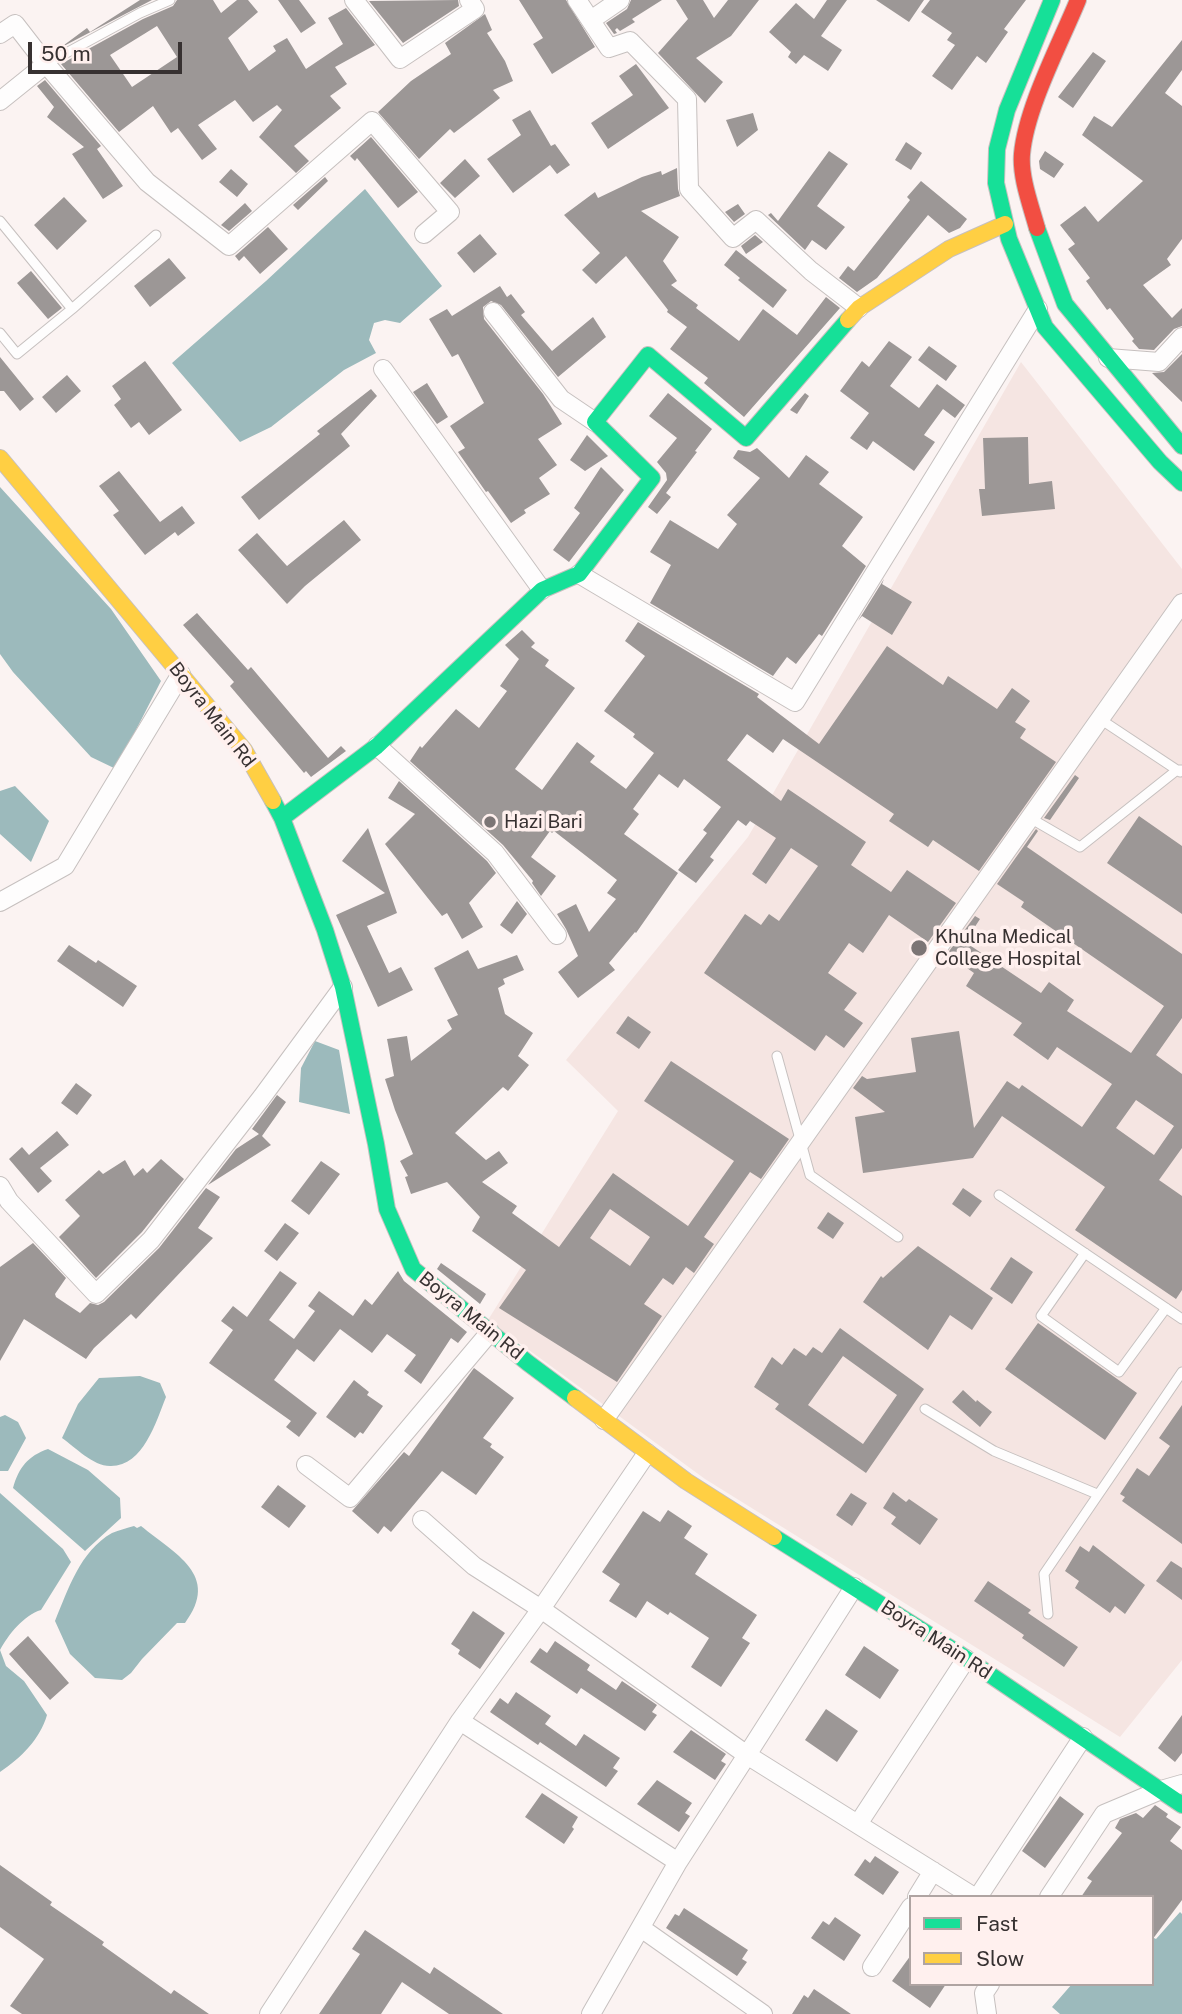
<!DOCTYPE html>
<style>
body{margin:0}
#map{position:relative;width:1182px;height:2014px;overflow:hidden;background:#fbf3f2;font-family:"Public Sans",sans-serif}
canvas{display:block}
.legend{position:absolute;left:909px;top:1895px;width:245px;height:91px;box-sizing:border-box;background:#fff0ee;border:2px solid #afa4a2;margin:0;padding:9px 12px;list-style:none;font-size:21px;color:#373131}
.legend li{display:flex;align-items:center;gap:14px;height:35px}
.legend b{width:35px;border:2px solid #afa4a2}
.scale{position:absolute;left:28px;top:42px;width:154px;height:32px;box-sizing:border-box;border:4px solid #373131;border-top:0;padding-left:9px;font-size:21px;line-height:24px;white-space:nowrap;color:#373131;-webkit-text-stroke:5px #fff0ee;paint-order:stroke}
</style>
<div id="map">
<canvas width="1182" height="2014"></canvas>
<ul class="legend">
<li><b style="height:9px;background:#16e098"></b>Fast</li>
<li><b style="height:9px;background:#ffcf43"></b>Slow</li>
</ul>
<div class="scale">50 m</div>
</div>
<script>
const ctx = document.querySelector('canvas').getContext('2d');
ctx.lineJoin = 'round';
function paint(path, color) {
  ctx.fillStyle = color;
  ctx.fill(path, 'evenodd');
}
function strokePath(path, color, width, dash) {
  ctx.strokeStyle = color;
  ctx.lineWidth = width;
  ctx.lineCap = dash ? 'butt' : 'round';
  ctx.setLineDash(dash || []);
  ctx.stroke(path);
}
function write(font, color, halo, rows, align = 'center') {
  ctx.font = font + ' "Public Sans",sans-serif';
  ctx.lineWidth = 7;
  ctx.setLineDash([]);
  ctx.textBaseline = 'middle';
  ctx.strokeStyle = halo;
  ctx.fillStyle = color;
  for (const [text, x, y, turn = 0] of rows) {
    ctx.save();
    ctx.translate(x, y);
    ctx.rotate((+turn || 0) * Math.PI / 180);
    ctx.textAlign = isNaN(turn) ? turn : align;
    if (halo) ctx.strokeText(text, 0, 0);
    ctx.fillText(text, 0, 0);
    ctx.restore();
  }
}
const built = new Path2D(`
 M1021 362 1182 569V1660L1120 1737 705 1479 488 1320 618 1111 566 1060 748 837Z`);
const water = new Path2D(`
 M365 189 442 286 400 323 385 320 374 323 369 340 376 353 344 370 271 427 240 442 172 363 266 281Z
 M0 487 111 609 161 681 116 769 91 757 13 672 0 654Z
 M15 786 49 821 31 862 0 834V791Z
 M315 1041 339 1050 350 1114 299 1102 301 1068Z
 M140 1376 160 1383 166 1397C156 1422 143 1467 110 1466 93 1466 75 1447 62 1438L78 1404 99 1378Z
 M5 1415 18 1422 26 1438 8 1471H0V1417Z
 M48 1449 88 1470 120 1498 121 1518 85 1551 13 1488C19 1467 28 1456 48 1449Z
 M0 1493 63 1549 71 1562 41 1610C24 1615 8 1635 0 1650L6 1666 24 1681 47 1715C40 1739 21 1758 0 1772Z
 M134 1526 137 1528 141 1526C175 1554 221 1575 185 1623H177L142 1659 131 1673 122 1680 95 1678 70 1654 55 1621C68 1590 80 1551 112 1533 119 1530 127 1528 134 1526Z
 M1180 1912 1182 1914V2014H1060L1052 2007 1072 1984H1152V1937L1156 1939Z`);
const building = new Path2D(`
 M140 0H152L60 48 87 28 90 32Z
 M177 0H213L221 13 237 0H248L258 12 228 38 249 71 276 51 273 46 287 38 306 69 343 44 328 18 346 8 375 45 335 67 347 84 330 96 341 108 294 146 309 161 296 173 259 137 282 110 277 105 253 122 235 100 198 125 217 149 202 160 178 128 171 133 153 106 119 132 61 64 143 19 173 6ZM157 26 177 57 132 87 110 55Z
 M278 0H299L316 23 301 33Z
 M458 0 459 6 403 43 369 1Z
 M519 0H566L595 47 552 74 533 44 543 38Z
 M631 0H662L632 19 635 22 620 31 617 28 615 30 617 33 614 34 606 23 627 9Z
 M676 0H703L714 18 728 0H759L731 36 696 58 723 82 705 103 658 53 688 19Z
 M827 0H847L821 36 842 50 828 71 804 55 796 64 788 57 791 52 769 32 796 3 814 19Z
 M876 0H924L909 22Z
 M930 0H1026L1004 29 1008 32 986 63 977 56 952 90 932 76 955 45 947 40 952 33 921 12Z
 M485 14 492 30 487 33 505 61 513 81 493 90 500 98 454 133 450 129 419 159 378 112 411 81 451 54 445 43Z
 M1182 40V70L1165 93 1182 106V239L1167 259 1171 265 1143 285 1172 318 1182 308V326L1174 329 1154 350 1139 349 1132 341 1134 339 1110 308 1107 310 1086 281 1090 278 1068 249 1075 244 1060 225 1085 206 1098 222 1143 181 1082 135 1094 116 1112 127Z
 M1093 52 1106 61 1073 108 1058 97Z
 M636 64 669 108 608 149 591 123 633 95 619 76Z
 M45 80 101 146 97 149 123 186 103 199 72 154 84 147 47 117 54 107 37 86Z
 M530 110 551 146 555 144 570 165 557 174 550 165 513 193 487 159 521 135 512 120Z
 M753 113 758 130 737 147 726 120Z
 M371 137 418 192 398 208 357 158 355 161 350 156Z
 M906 142 922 153 911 170 895 160Z
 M829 151 848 164 817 206 845 227 826 250 812 240 805 250 768 215 771 213 778 221Z
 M1045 151 1064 164 1054 178 1040 169 1039 161Z
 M465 159 480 176 455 198 440 183Z
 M677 168 678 189 680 196 641 211 679 237 663 261 677 281 671 285 698 305 696 308 739 341 763 309 797 335 826 297 840 308 744 417 704 383 708 378 670 349 687 327 667 312 668 310 626 256 596 284 582 270 600 253 564 215 595 192 598 198 642 177 661 171 662 175Z
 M231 169 248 184 237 197 219 182Z
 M325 177 328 181 298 210 293 205Z
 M921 181 967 219 960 228 949 233 928 215 877 278 857 292 839 278 848 266 854 271 910 200 907 197Z
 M64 197 87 221 57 250 34 225Z
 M245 203 252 211 229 231 221 225Z
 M738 204 745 214 734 222 725 212Z
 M268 227 288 249 260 274 244 256 239 261 235 256Z
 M480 234 497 254 474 273 457 253Z
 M755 235 763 242 746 254 741 246Z
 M736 250 787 290 773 308 738 280 740 278 724 265Z
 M169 258 186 278 150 307 134 286Z
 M31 271 62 308 48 319 17 283Z
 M500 286 507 297 511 294 525 312 521 315 552 351 593 317 606 337 558 377 501 305 491 301 483 307 484 319 543 394 562 424 538 439 557 465 539 478 550 494 524 510 526 513 511 523 488 491 486 492 458 452 465 448 450 426 484 403 458 354 452 357 429 319 447 309 452 316Z
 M889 341 912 357 890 386 919 408 937 384 965 405 955 418 943 409 924 435 935 442 914 471 873 441 867 450 850 438 869 413 840 391 862 361 869 367Z
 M929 346 957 366 946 381 918 360Z
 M1182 354V402L1152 373 1164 372Z
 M0 357 34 399 20 411 4 391H0Z
 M145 361 182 410 149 435 139 422 131 428 114 405 121 399 112 386Z
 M67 375 81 391 56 413 42 397Z
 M427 383 448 417 437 424 413 392Z
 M371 389 377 396 341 434 350 446 259 520 241 497 320 434 317 431Z
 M668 393 712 429 695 451 697 452 666 493 671 497 657 514 648 507 667 480 666 473 657 462 677 438 649 416Z
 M805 393 809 396 797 414 790 410Z
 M587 435 608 456 585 471 570 460Z
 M1028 437 1029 484 1052 481 1055 509 982 516 979 489H985L983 438Z
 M757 448 789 478 806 455 829 472 819 484 863 517 842 546 866 566 822 636 819 634 796 664 787 657 773 676 650 603 671 565 650 552 670 520 718 549 737 524 727 515 760 478 733 458 738 450 750 452Z
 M601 467 624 490 569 562 553 550 580 513 574 508Z
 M119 471 160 522 182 506 195 523 178 536 175 532 145 555 113 515 119 511 99 486Z
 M344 520 361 540 305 586 287 604 238 550 257 533 287 566Z
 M884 579 882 584 912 602 892 635 862 616 858 621Z
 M197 613 248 670 251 667 328 758 341 746 346 751 311 777 306 771 304 773 230 686 234 682 183 625Z
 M638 622 759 694 757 697 819 744 887 646 943 685 948 676 997 709 1012 688 1030 701 1015 722 1026 729 1020 738 1056 762 979 871 933 840 928 847 889 821 894 814 783 739 773 753 747 734 727 760 781 801 788 789 866 842 851 865 891 892 907 870 956 903 928 942 889 915 863 953 849 943 828 973 857 993 844 1010 863 1023 844 1048 826 1035 815 1051 704 973 745 914 761 925 769 914 779 921 818 866 791 848 766 884 752 874 776 838 750 821 746 826 738 820 710 857 714 860 696 883 678 870 707 833 703 830 721 807 684 779 678 788 659 774 633 809 639 814 624 834 678 873 636 933 635 932 609 963 615 970 578 998 558 972 578 956 566 929 557 914 576 904 589 932 616 899 607 893 617 880 554 831 552 833 550 831 531 857 556 876 541 896 532 883 533 881 503 845 410 761 420 746 422 748 456 709 479 728 507 691 500 686 519 659 505 645 522 630 535 643 531 647 549 660 545 666 575 688 515 769 542 790 577 742 595 756 590 762 626 789 654 753 633 737 635 734 604 711 645 656 625 641Z
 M1075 775 1079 778 1050 820 1044 818Z
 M399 781 487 861 496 873 469 903 483 927 462 939 447 913 442 916 385 844 415 814 388 798Z
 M1139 816 1182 846V914L1107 863Z
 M368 828 397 913 367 926 389 973 401 967 413 990 378 1007 336 915 385 893 342 861Z
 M1036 829 1038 831 1027 847 1182 954V1018L1156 1055 1182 1074V1148L1159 1180 1182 1196V1290L1176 1299 1075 1230 1105 1187 1002 1116 973 1158 863 1173 855 1117 885 1112 853 1088 862 1076 867 1079 916 1072 911 1038 959 1031 974 1128 1007 1081 1019 1089 1022 1085 1082 1127 1112 1084 1057 1047 1048 1060 1013 1035 1022 1023 966 986 974 973 947 954 975 916 980 919 965 942 1041 993 1049 982 1074 1000 1067 1011 1131 1053 1164 1006 1021 907 1024 902 997 884ZM1136 1100 1174 1126 1154 1155 1116 1128Z
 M517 901 527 914 512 934 500 925Z
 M69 945 96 963 98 960 137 986 123 1007 57 961Z
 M468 950 478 969 517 955 524 970 503 979 505 984 498 988 505 1014 533 1033 518 1056 529 1065 508 1091 503 1087 455 1133 486 1160 499 1151 508 1163 482 1182 517 1206 512 1213 559 1247 613 1173 688 1226 734 1161 644 1101 671 1061 789 1139 761 1179 750 1172 704 1237 714 1244 694 1273 686 1267 673 1285 663 1278 644 1304 662 1316 617 1382 499 1308 526 1270 472 1231 480 1217 447 1182 411 1194 405 1177 408 1176 400 1161 413 1154 395 1110 385 1079 394 1076 387 1039 407 1036 411 1061 452 1029 447 1020 458 1015 434 968ZM610 1209 650 1237 630 1266 590 1238Z
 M628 1016 651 1032 639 1049 616 1033Z
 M76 1083 92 1095 77 1115 61 1103Z
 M277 1095 286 1102 262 1136 271 1145 208 1185 236 1149 259 1134 252 1129Z
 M57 1131 69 1145 40 1168 52 1181 38 1193 9 1159 22 1147 29 1155Z
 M161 1159 184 1179 142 1232 96 1278 59 1237 80 1216 65 1200 99 1170 103 1174 125 1160 134 1176 143 1168 147 1173Z
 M321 1161 340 1174 309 1215 291 1201Z
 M206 1188 220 1197 198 1228 213 1238 136 1319 131 1314 94 1348 86 1359 24 1319 0 1361V1267L33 1243 66 1278 55 1294 56 1297 80 1313 90 1303 98 1305 104 1302 159 1248Z
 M963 1188 982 1201 970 1217 952 1204Z
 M828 1212 844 1223 833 1239 817 1228Z
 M285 1223 299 1233 277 1261 264 1251Z
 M918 1246 993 1298 972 1330 950 1315 928 1350 863 1302 881 1276 883 1278Z
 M1011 1257 1033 1272 1012 1304 990 1289Z
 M441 1263 486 1294 480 1304 437 1269Z
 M280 1271 297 1283 269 1320 294 1339 315 1311 308 1306 319 1291 353 1316 365 1299 372 1305 398 1271 404 1281 467 1332 458 1343 451 1338 421 1384 404 1371 416 1355 387 1334 372 1353 340 1329 314 1362 297 1349 274 1380 317 1413 299 1437 286 1427 291 1421 209 1363 233 1330 221 1321 233 1306 247 1317Z
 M1038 1323 1137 1393 1105 1440 1005 1369Z
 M840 1328 924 1389 866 1473 775 1409 779 1404 754 1387 772 1357 782 1365 794 1348 806 1356 813 1347 822 1353ZM843 1356 897 1395 863 1444 808 1405Z
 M474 1368 514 1398 483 1438 492 1444 490 1447 504 1457 476 1495 442 1471 391 1532 384 1526 378 1534 352 1511 404 1452 409 1456Z
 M354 1380 369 1392 367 1395 383 1406 363 1434 360 1432 355 1438 326 1417Z
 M963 1390 976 1402 977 1400 992 1412 980 1427 952 1402Z
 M1182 1405V1544L1122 1501 1125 1497 1120 1494 1137 1468 1149 1476 1170 1446 1159 1438Z
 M278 1485 306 1506 289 1528 261 1507Z
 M893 1492 906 1502 909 1499 938 1519 920 1545 891 1524 896 1517 883 1508Z
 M851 1493 867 1503 852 1526 836 1515Z
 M668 1510 692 1526 684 1538 708 1554 695 1574 757 1615 742 1638 750 1643 721 1687 691 1667 709 1638 670 1612 668 1615 647 1601 636 1618 609 1601 620 1584 602 1572 643 1511 660 1522Z
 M1093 1545 1145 1585 1125 1614 1115 1606 1110 1613 1075 1588 1079 1581 1065 1571 1080 1546 1089 1552Z
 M1171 1561 1182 1568V1600L1156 1581Z
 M988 1581 1031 1610 1028 1613 1078 1647 1064 1667 1022 1638 1024 1635 974 1601Z
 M473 1611 505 1633 480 1669 458 1654 460 1650 451 1644Z
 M28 1636 69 1683 50 1700 9 1654Z
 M555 1641 590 1665 587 1670 616 1690 622 1681 657 1705 652 1712 657 1715 645 1731 581 1688 577 1694 530 1662 540 1648 547 1653Z
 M864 1646 899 1670 880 1699 845 1675Z
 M516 1692 551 1716 545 1724 576 1746 584 1734 620 1758 613 1768 618 1771 606 1787 540 1742 538 1745 490 1712 500 1698 508 1704Z
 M826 1709 858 1731 837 1762 805 1740Z
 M1182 1715V1753L1175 1762 1158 1748Z
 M691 1730 726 1754 721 1761 726 1764 715 1780 673 1752Z
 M657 1780 692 1803 685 1813 690 1816 679 1832 637 1804Z
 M542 1793 578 1817 572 1827 574 1829 564 1844 525 1817Z
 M1060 1796 1084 1814 1045 1868 1022 1851Z
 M1155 1805 1168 1814 1166 1817 1181 1827 1170 1841 1182 1850V1900L1152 1940V1897H1081L1092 1881 1087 1878 1122 1833 1115 1828 1120 1819 1136 1813 1143 1818Z
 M875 1856 899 1872 883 1895 854 1875 865 1859 870 1863Z
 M0 1865 52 1902 50 1905 104 1942 102 1945 171 1994 174 1990 209 2014H22L10 2006 44 1959 0 1927Z
 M684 1908 748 1950 742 1959 747 1962 737 1976 666 1928 675 1914 679 1916Z
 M835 1917 861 1935 844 1961 811 1938 823 1921 829 1925Z
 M365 1930 430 1974 434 1967 503 2014H449L402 1982 381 2014H319L360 1954 352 1949Z
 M911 1955V1984H946L930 2008 892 1981Z
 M814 1989 851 2014H792L804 1995 808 1998Z`);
const lane = new Path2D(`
 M46 64 140 13 170 0
 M0 221 72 309 17 354 0 333
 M72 309 156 235
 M1100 719 1180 772
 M1030 818 1080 847 1177 770H1182
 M777 1056 810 1175 898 1237
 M999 1195 1182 1319
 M1085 1253 1041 1316 1119 1372 1166 1308
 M925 1409 994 1451 1097 1494
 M1048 1614 1044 1574 1182 1372`);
const street = new Path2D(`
 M354 0 400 59 475 9 469 0
 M577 0 609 48 630 41 687 99 689 189 733 238 756 220 811 271 859 308
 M591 20 620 0
 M0 34 15 24 46 64
 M0 101 46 64 147 182 229 246 372 121 450 212 424 234
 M493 312 561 399 595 422
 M1108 358 1159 362 1182 337
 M383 369 542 590
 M579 574 795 702 1038 309
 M377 746 495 853 557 935
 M0 902 65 866 181 674
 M0 1186 9 1201 96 1294 151 1240 262 1097 343 987
 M604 1420 1182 603
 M306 1465 350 1498 490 1332
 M422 1520 474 1566 541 1609 747 1755 678 1862 591 2014
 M854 1587 747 1755 974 1897
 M460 1721 678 1862
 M858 1824 966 1659
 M917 1897 933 1871
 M978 1897 1083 1737
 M1049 1897 1104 1814 1161 1790 1182 1784
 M641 1928 763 2014
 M872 1967 911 1907
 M269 2014 460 1721 541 1609 647 1453
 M987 2014 984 1993 990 1984`);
const fast = new Path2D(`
 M1052 0 1007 110 997 149 996 183 1009 239 1045 327 1160 462 1182 483
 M1037 228 1065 304 1182 446
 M273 801 282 818 325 930 343 987 376 1144 387 1209 413 1269 528 1363 575 1398
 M282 818 377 746 542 590 579 574 652 478 595 422 648 355 746 438 848 320
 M774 1537 958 1653 1182 1805`);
const slow = new Path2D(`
 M848 320 859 308 949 249 1005 224
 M0 458 244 750 273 801
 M575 1398 686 1481 774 1537`);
const jam = new Path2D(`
 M1037 228C1031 206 1020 177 1022 154 1026 108 1060 44 1078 0`);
const markers = [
 [490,822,7,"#7c7575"],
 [919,948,9,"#7c7575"]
];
const streetNames = [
 ["Boyra Main Rd",212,715,52],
 ["Boyra Main Rd",471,1316,39],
 ["Boyra Main Rd",936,1640,33]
];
const poiNames = [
 ["Hazi Bari",504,822],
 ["Khulna Medical",935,937],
 ["College Hospital",935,959]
];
paint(built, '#f5e5e2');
paint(water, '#9cbabc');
paint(building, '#9c9796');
strokePath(lane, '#c6c0bf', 11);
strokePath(street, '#c6c0bf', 20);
strokePath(fast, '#c6c0bf', 18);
strokePath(slow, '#c6c0bf', 18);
strokePath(jam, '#c6c0bf', 18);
strokePath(lane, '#fefdfd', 9);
strokePath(street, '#fefdfd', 18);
strokePath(fast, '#16e098', 16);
strokePath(slow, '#ffcf43', 16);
strokePath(jam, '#f24e42', 16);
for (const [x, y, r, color] of markers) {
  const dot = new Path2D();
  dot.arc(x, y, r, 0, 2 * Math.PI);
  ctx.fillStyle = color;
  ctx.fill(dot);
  strokePath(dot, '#fff0ee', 2.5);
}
write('19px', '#373131', '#fff0ee', streetNames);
write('19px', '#373131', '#fff0ee', poiNames, 'left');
</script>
